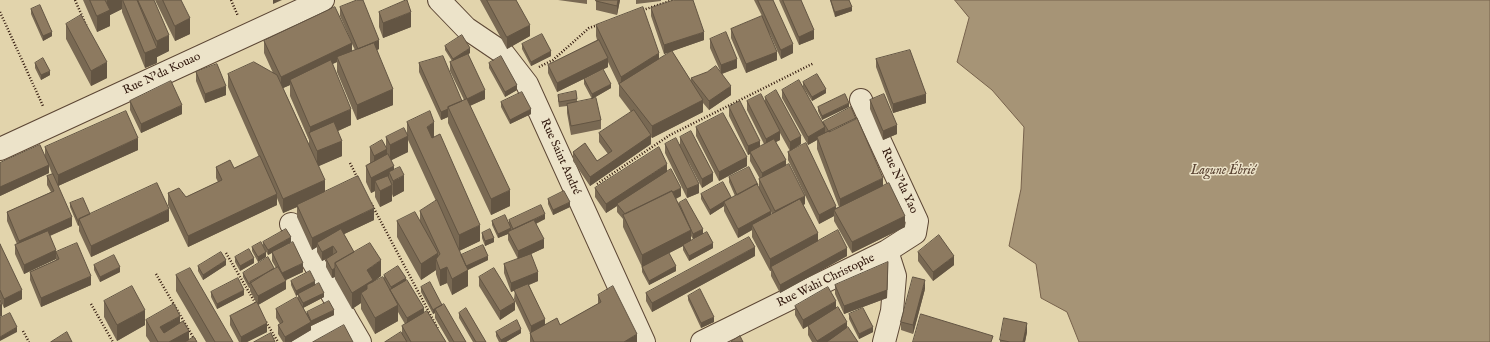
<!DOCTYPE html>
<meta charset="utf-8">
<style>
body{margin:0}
canvas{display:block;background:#e2d4ac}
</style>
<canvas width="1490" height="342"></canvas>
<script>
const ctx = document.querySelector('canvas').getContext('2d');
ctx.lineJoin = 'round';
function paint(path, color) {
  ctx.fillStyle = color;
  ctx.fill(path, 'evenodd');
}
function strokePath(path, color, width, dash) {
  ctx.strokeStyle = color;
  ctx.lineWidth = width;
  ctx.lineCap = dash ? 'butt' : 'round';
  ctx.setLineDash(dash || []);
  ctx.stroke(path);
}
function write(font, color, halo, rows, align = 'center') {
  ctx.font = font + ' "IM FELL English",serif';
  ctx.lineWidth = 3;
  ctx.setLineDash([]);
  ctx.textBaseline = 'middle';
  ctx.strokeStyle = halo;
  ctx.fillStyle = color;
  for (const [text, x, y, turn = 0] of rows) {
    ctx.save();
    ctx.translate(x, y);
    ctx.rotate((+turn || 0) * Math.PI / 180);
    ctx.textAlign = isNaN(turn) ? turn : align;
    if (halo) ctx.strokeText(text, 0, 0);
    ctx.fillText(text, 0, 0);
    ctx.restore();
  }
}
const water = new Path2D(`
 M955 0H1490V342H1079L1067 312 1041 298 1036 264 1009 246 1021 189 1024 127 992 90 957 62 969 18Z`);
const path = new Path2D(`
 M75 0 87 27
 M231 0 238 16
 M640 11 673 0
 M0 12 43 106
 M539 67 553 60 589 28 598 25
 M350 163 358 179
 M597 184 670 135 814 63
 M371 203 438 329
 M226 253 256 304
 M156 274 196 342
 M91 304 113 342
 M266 322 278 342
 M23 331 29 342`);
const street = new Path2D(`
 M439 0 466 28 503 53 527 84 644 342
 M861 100 917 221 915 233 887 251
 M0 149 323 0
 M291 224 360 342
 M303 342 345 316
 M702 342 887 251 895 276 892 311 884 342`);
const wall = new Path2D(`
 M83 0H154L169 51 157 57V63L145 68 122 12V9L110 15V26L97 32Z
 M155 0H181L190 34 175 41Z
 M480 0H516L530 36 507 49Z
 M558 0H587V4Z
 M596 0H620L617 15 596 10Z
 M636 0H661V1L636 4Z
 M754 0H773L793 53 781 59 769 32 777 60 746 73 731 38V29L762 16Z
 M779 0H801L814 39 799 45Z
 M830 0H849L852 11 835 17Z
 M340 7 379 49 377 50 393 105 357 120 337 72V62L332 64 351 125 338 131 342 156 318 166 325 192 374 220 344 234 354 252 381 276 373 282 384 280V275L406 280 424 312 446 342H385L402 333V326L405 324 398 312V321L375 334 361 309V303L352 309 335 279V277L332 278 326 267V259L322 261 317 252V247L312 250 297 217V207L283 213 277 198V205L188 247 168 205V193L186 197 218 182 216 178V167L234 168 259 157 228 87V74L273 73 264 53V41L352 43 340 16ZM352 44 355 50 352 51ZM290 85V96L309 140V144L283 88Z
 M651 8 704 40 672 51 691 81V78L721 73 710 48V39L737 68 722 74 731 95 709 110 703 103V112L652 138 651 137V144L590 186 573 161V152L597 161 608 154 599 142V133L631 112 619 96V85L608 62V67L557 92 548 73V65L597 40 596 36V25L659 59 671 52 664 54 651 16Z
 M31 9 52 36 43 41 31 14Z
 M379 12 411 27 383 38 379 27Z
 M66 24 107 78 91 86 66 39Z
 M522 44 551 56 531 66 522 49Z
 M445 46 470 53 468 54 485 99 470 106 510 206 491 215 448 123V117L441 120 419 72V63L462 101 464 100 450 71V62L452 61 445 50Z
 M876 59 926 103 893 113 876 67Z
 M35 63 50 75 41 80 35 68Z
 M489 63 517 90 505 97 489 68Z
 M196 72 226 95 205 103 196 81Z
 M584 79 611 88 592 99 584 84Z
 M803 82 826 93 812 101 803 87Z
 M782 90 823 124V122L883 187 905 227 852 253 834 221V216L819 224 788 160V152L790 151 780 133V140L776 142 786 166 805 204 803 205 818 241 847 256 780 293 771 276V271H770L752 237V230L738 238 724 211V206L710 215 701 199V194L731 198 735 196 729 182V177L758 187 771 215 772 214 759 188V179H760L750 161V154L748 155 729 116V107L760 147 764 144 747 110V101H765V97L801 144 792 150 836 208 839 207 817 149V140L808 145 782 98Z
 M845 94 822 120 818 111V107Z
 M558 95 577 99V102L601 120V129L571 135 567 113V106L559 107 558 100Z
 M870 100 897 134 883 140 870 109Z
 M130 101 182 114 141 133 130 110Z
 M501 102 531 114 510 124 501 107Z
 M407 122 434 137 480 241 459 251 461 255 488 260 468 270V286L452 295 447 283 440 286 436 274V270L421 280 397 237V221L420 220V211L436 201 408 140V152L391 160 394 170 404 191 393 197 392 194V201L380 207 375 197V191L371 193 366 182V166L370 163V147L386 149V137L407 135Z
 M696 127 747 166 719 181 696 136Z
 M680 137 713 181 702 188 688 161 699 193 687 198 665 153V144H680Z
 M45 147 138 150 58 186 72 226 50 236 56 252 91 285 41 307 30 280V272L56 260V259L24 274 15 254V245L17 244 7 221V212L51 192 47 185V176L52 174 49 166V173L0 196V163L45 157Z
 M667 171 681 196 676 199 679 204 703 234 693 239 691 236V240L713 248 689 261 683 250V246L669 253 676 271 649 285 642 272V267L668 253 642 267 623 227V219L617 212V206L606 213 595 197V188Z
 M548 199 570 207 553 215 548 204Z
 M70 203 90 214 169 221 91 257 79 231V225L78 226 70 207Z
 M545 219 536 224 544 248 531 254 538 281 529 285 545 324 560 325 598 304V295L637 342H530V333L514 299 515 290 511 292 504 273V264L518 259 508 240V234L498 238 492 225V221L509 224V220Z
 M482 233 494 242 485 246 482 238Z
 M263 242H291L280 249 303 272 285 280 286 289 258 305 267 332 247 342H239L230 325V316L256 302 250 291V288H249L243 277V273L274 269 276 268 272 261V253L268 255 263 246Z
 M0 244 22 299 4 308 0 299Z
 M252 247 266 257 258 262 252 251Z
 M918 252 954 265 933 281 918 261Z
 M755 256 652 312 646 301V293Z
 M235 257 254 263 240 271 235 262Z
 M94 265 120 272 100 282 94 270Z
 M226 265 203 280 198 271V266Z
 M888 271 887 298 844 314 835 294V285Z
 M176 275 233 342H206L176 291Z
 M479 277 515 310 500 320 479 286Z
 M291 281 315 285 324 297 303 308 307 314V312L334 315 311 326V330L291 342H283L278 334V325L280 324 276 318V309L301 305 298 299V294L296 296 291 285Z
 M421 287 442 305 466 342H449L435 318V313L433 314 421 292Z
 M925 289 913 334 901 330V322Z
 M211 292 244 295 217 309 211 297Z
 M688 296 714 322 701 328 688 300Z
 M104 301 145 325 117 341 104 317Z
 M795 306 836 308 847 328 858 342H812L808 335V326L803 329 795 315Z
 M459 313 486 342H473L459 318Z
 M849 314 873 332 859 339 849 319Z
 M146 320 180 323 189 340 197 342H150L146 336Z
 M496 332 521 333 506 342H499L496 336Z
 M1027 332 1025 342H1000V340Z`);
const shadedWall = new Path2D(`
 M107 0H122V9L110 15V26L97 32V16L107 12Z
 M273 0H282L273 4Z
 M618 0H620L617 15V6Z
 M852 7V11L835 17V12Z
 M411 12V27L383 38V23Z
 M190 18V34L175 41V26Z
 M530 25V36L507 49V37Z
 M814 30V39L799 45V37Z
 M52 32V36L43 41V36Z
 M704 32V40L664 54V45Z
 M169 35V51L157 57V63L145 68V53L157 48V41Z
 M379 40V49L358 58V49Z
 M352 43V55L337 57V62L291 84 290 80V85L281 89V77Z
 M793 44V53L781 59V50Z
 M470 48V53L453 64V59Z
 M551 51V56L531 66V62Z
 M777 52V60L746 73V64Z
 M659 53V64L621 87V77Z
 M608 58V67L557 92V83Z
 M737 59V68L721 74V65Z
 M107 62V78L91 86V71Z
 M50 71V75L41 80V75Z
 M611 84V88L592 99V94Z
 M517 85V90L505 97V92Z
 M226 86V95L205 103V94Z
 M731 86V95L709 110V101Z
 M393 89V105L357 120V105Z
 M826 89V93L812 101V97Z
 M485 90V99L467 107V99Z
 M926 94V103L893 113V104Z
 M703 100V112L652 138V126Z
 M849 103V107L822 120V116Z
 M182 105V114L141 133V124Z
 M351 109V125L313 142 310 136V127Z
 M448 109V117L441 120V112Z
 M531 109V114L510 124V120Z
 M434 122V138L427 142V127Z
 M897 125V134L883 140V131Z
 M825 127V136L817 137V140L808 145V137Z
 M780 131V140L766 147V139Z
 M651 135V144L590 186V177Z
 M408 136V152L390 161V145Z
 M801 136V144L790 151V142Z
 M138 138V150L58 186V175Z
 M342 141V156L317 167V151Z
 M760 141V149L750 152V154L748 155V146Z
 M387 149V165L374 172V156Z
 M747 157V166L719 181V172Z
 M786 160V169L762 182V173Z
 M667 164V172L617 204V206L606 213V204Z
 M49 165V173L0 196V187Z
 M394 166V181L404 175V191L393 197V181L389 172V184L375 181V191L371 193V178Z
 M713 173V181L702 188V179Z
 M883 178V190L840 211V199Z
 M325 180V194L297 205V207L283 213V199Z
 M699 184V193L687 198V189Z
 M392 185V201L380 207V191Z
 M681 188V196L626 222 625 214Z
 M510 190V206L491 215V199Z
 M277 194V205L188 247V236Z
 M805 196V204L775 219V211Z
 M731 197 724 202V206L710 215V210Z
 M570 202V207L553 215V210Z
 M836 206V214L834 210V216L819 224V215Z
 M374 208V220L319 246 317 243V247L312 250V238Z
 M169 209V221L91 257V246Z
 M771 211V220L752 225V230L738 238V229Z
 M545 214V219L514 234V229Z
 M905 216V227L852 253V242Z
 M72 217V226L19 249V241Z
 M78 221H79V225L78 226Z
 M480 225V241L459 251V235Z
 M511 228V232H508V234L498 238V234Z
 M703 229V234L693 239V234Z
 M691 230V242L683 245V246L642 267V255Z
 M818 233V244L771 267 770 271V259Z
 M291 237V242L268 255V250Z
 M494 238V242L485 246V241Z
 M544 239V248L518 260V251Z
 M713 243V248L689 261V256Z
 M333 246V255L322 261V252Z
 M755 247V256L652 312V303Z
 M847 248V256L780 293V285Z
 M56 250V254V252V259L24 274V265Z
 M266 252V257L258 262V257Z
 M438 253V264L436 259V270L421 280V264Z
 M488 256V260L465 271V266Z
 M954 256V265L933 281V272Z
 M254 258V263L240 271V266Z
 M226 260V265L203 280V275Z
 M381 260V276L373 282V296L367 285V299L361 293V303L352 309V293L367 270Z
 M888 262 887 298 844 314V306Z
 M303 263V272L282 282V273Z
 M676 266V271L649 285V281Z
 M120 267V272L100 282V277Z
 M447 267V283L440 286V270Z
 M335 268V277L332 278V270Z
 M468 270V286L452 295V279Z
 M538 272V281L511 292V283Z
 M91 276V285L41 307V298Z
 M406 278V282L391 292V287Z
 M925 280V289L913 334V325Z
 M286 281V289L258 305V296Z
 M315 281V286L296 296V291Z
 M22 290V299L4 308V299Z
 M244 290V295L217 309V304Z
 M324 293V297L303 308V303Z
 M836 301V309L803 329V320Z
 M515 302V310L500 320V311Z
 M2 304V316L0 317V305Z
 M398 305V321L375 334V318Z
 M442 305 435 309V313L433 314V310Z
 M424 308V317L407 327V318Z
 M145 310V325L117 341V325Z
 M334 310V315L311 326V321Z
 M180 316V331L161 342 160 327Z
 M714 317V322L701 328V323Z
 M545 319V328L531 335V326Z
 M311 322V330L291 342H285V337Z
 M847 322V331L829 342H817V341Z
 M267 323V332L247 342H241V337Z
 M1027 323V332L1025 342H1023Z
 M17 327V332L0 341V337Z
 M873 327V332L859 339V334Z
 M521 329V333L506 342H501V340Z
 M189 331V342H169Z
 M637 334V342H624Z`);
const building = new Path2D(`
 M90 0H105L110 10 97 16Z
 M123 0H137L157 48 145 53Z
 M138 0H154L169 35 157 41Z
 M163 0H181L190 18 175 26Z
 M357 0H363L379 40 358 49 340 7Z
 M406 0H407L411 12 383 23 379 12Z
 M487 0H516L530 25 507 37Z
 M596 0H618L617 6 596 1Z
 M674 0H693L704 32 664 45 651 8Z
 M758 0H773L793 44 781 50Z
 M783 0H801L814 30 799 37Z
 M831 0H849L852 7 835 12Z
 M40 5 52 32 43 36 31 9Z
 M335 7 352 43 281 77 264 41Z
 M643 7 659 53 621 77 596 25Z
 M81 15 107 62 91 71 66 24Z
 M762 16 777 52 746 64 731 29Z
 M726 32 737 59 721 65 710 39Z
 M542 34 551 51 531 62 522 44Z
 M462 35 470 48 453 59 445 46Z
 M599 40 608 58 557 83 548 65Z
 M374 43 393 89 357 105 337 57Z
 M910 50 926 94 893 104 876 59Z
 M672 51 703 100 652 126 619 84Z
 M468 54 485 90 467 99 450 62Z
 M443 56 462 101 448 107V109L441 112 419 63Z
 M501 56 517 85 505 92 489 63Z
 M43 58 50 71 41 75 35 63Z
 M331 60 351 109 310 127 290 80Z
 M254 62 277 75 325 180 283 199 228 74Z
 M217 64 226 86 205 94 196 72Z
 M716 66 731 86 709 101 691 78 707 72Z
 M603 69 611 84 592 94 584 79Z
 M817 74 826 89 812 97 803 82Z
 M799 80 825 127 808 137 782 90Z
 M171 81 182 105 141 124 130 101Z
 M776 90 801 136 790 142 765 97Z
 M576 91 577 99 559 102 558 95Z
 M522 92 531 109 510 120 501 102Z
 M761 94 780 131 766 139 747 101Z
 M845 94 849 103 822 116 818 107Z
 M884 94 897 125 883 131 870 100Z
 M596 98 601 120 571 126 567 104Z
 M467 99 510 190 491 199 448 107Z
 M740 101 760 141 748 146 729 107Z
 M851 107 856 119 829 132 823 122Z
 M634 110 651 135 590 177 573 152 585 143 597 161 612 151 599 133Z
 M126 111 138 138 58 175 45 147Z
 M430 111 434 122 427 127 432 138 440 134 480 225 459 235 407 122Z
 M723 113 747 157 719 172 696 127Z
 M857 118 883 178 840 199 817 137Z
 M334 122 342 141 317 151 309 133Z
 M404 128 408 136 390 145 386 137Z
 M691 131 713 173 702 179 680 137Z
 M676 138 699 184 687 189 665 144Z
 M774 139 786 160 762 173 750 152Z
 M382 140 387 149 374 156 370 147Z
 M806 143 836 206 819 215 788 152Z
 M40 145 49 165 0 187V163Z
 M659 147 667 164 606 204 595 188Z
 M388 154 394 166 371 178 366 166Z
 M260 156 277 194 188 236 168 193 179 188 186 197 222 180 216 167 230 160 234 168Z
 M789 164 805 196 775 211 759 179Z
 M400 167 404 175 393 181 389 172Z
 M749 167 758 185H757V184L737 195 729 177Z
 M671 169 681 188 673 192 672 191 625 214 617 204Z
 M53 174 72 217 19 241 7 212 54 191 47 176Z
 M358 176 374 208 312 238 297 205Z
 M388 176 392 185 380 191 375 181Z
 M723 182 731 197 710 210 701 194Z
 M157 183 169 209 91 246 79 219Z
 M889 183 905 216 852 242 834 210Z
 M757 184 771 211 738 229 724 202Z
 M564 191 570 202 553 210 548 199Z
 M672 191 691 230 642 255 623 215Z
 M83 198 90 214 79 219V221H78L70 203Z
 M686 199 703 229 693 234 679 203Z
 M800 199 818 233 770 259 752 225Z
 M437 200 468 270 452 279 447 267 440 270 436 259 440 254 420 211Z
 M541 205 545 214 513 229 509 220Z
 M415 212 438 253 421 264 397 221Z
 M505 215 511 228 498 234 492 221Z
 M534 220 544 239 518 251 508 232Z
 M286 229 291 237 268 250 263 242Z
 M341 229 354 252 335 263V268L332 270 326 259 337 252 333 246 322 252 317 243Z
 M490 229 494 238 485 241 482 233Z
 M838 230 847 248 780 285 771 267Z
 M48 231 56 250 24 265 15 245Z
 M707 232 713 243 689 256 683 245Z
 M939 235 954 256 933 272 918 252Z
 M749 237 755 247 652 303 646 293Z
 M261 242 266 252 258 257 252 247Z
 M293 242 303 263 282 273 272 252Z
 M77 243 91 276 41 298 30 272 59 259 56 252Z
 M370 243 381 260 367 270 373 280 352 293 335 263Z
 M0 244 22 290 4 299 0 290Z
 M483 245 488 256 466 266 461 255Z
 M249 249 254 258 240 266 235 257Z
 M221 252 226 260 203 275 198 266Z
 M669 253 676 266 649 281 642 267Z
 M531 254 538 272 511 283 504 264Z
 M114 255 120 267 100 277 94 265Z
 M268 257 274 268 249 284 243 273Z
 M888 262 887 290 844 306 835 285Z
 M398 266 406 278 391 287 384 275Z
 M278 267 286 281 258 296 250 282Z
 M190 268 233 342H215L176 275Z
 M494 268 515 302 500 311 479 277Z
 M310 271 315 281 296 291 291 281Z
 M383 277 398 305 375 318 361 293 367 289V285Z
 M913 277 925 280 913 325 901 322Z
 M238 278 244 290 217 304 211 292Z
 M407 280 424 308 407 318 390 290Z
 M430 282 442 305 433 310 421 287Z
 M319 283 324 293 303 303 298 294Z
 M528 284 545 319 531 326 514 290Z
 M132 286 145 310 117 325 104 301Z
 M613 286 637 334 624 342H534L530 333 557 318 560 325 601 302 598 295Z
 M828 287 836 301 803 320 795 306Z
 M700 289 714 317 701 323 688 296Z
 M297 297 311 322 285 337 278 325 283 322 276 309Z
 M0 300 2 304 0 305Z
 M329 301 334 310 311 321 307 312Z
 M257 302 267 323 241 337 230 316Z
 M174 304 180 316 160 327 164 333 183 321 189 331 169 342H158L146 320Z
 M444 304 466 342H454L435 309Z
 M838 307 847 322 817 341 808 326Z
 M466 308 486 342H476L459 313Z
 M863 308 873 327 859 334 849 314Z
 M427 311 446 342H411L402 326Z
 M10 313 17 327 0 337V318Z
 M921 314 993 336 991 342H913Z
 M1004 318 1027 323 1023 342H1010L1000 340Z
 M517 320 521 329 501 340 496 332Z
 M344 325 353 342H313Z
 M848 327 858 342H827Z
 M67 332 72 342H51Z
 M401 332 407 342H385Z
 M271 333 275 342H254Z
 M740 336 743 342H731Z
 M194 337 197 342H185Z`);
const streetNames = [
 ["Rue N'da Kouao",162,74,-25],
 ["Rue Saint André",560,157,66],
 ["Rue N'da Yao",899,181,65],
 ["Rue Wahi Christophe",826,281,-26]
];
const waterNames = [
 ["Lagune Ébrié",1223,171]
];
paint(water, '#a69476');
strokePath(water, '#77624c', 1);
strokePath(street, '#5d4735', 24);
strokePath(path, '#31180d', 2.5, [1, 2]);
strokePath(street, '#ece3c9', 22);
paint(wall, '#796953');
paint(shadedWall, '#635543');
paint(building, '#8d7a60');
strokePath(building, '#635543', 1);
write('12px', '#31180d', '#ece3c9', streetNames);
write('italic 13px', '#5a4332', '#ece3c9', waterNames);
</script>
